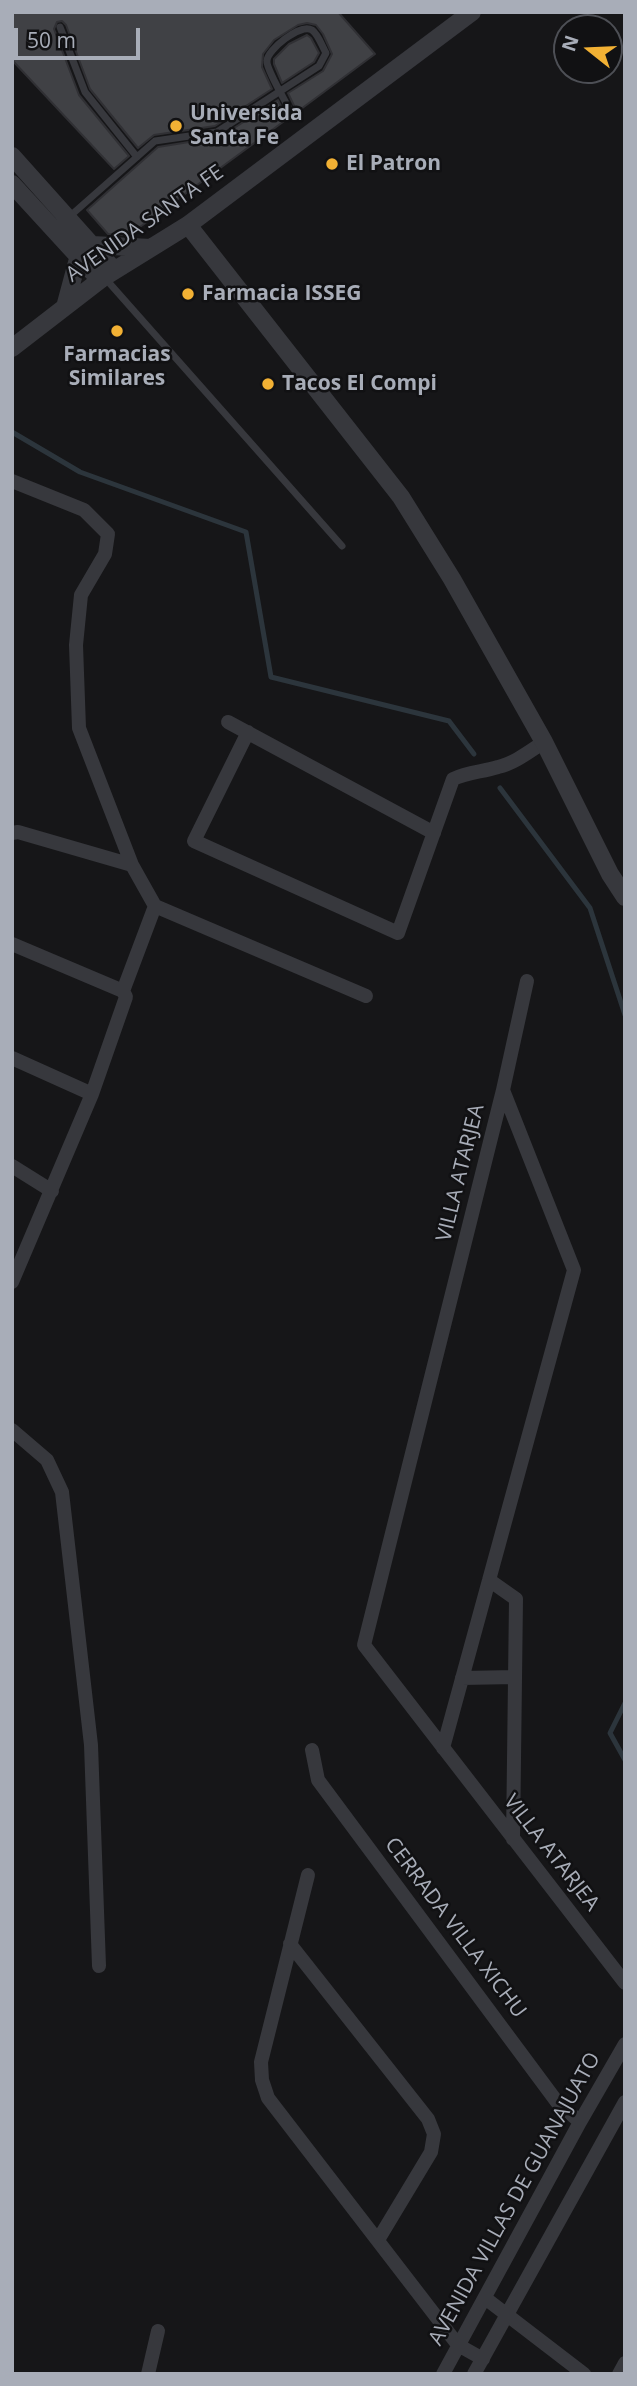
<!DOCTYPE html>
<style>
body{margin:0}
#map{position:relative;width:637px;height:2386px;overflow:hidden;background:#161618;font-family:"Open Sans",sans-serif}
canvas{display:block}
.frame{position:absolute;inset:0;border:14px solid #a8adb8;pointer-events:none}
.north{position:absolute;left:553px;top:14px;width:70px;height:70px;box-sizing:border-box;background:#111113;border:2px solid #4d4f55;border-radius:50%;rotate:288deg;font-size:19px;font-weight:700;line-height:28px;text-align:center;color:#a8adb8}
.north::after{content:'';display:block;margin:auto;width:24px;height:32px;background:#f2b134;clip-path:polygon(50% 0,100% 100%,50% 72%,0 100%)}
.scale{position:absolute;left:14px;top:28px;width:126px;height:32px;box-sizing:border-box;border:4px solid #a8adb8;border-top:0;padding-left:9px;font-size:21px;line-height:24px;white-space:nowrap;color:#a8adb8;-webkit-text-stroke:5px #111113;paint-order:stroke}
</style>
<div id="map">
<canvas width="637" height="2386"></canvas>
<div class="frame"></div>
<div class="north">N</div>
<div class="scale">50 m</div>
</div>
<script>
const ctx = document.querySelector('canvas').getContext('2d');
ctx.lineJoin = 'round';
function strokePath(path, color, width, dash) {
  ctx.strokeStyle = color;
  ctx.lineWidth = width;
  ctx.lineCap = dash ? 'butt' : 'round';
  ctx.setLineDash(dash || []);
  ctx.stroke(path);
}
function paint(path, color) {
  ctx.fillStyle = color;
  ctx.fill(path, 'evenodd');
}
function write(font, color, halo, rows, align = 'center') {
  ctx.font = font + ' "Open Sans",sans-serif';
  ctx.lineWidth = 5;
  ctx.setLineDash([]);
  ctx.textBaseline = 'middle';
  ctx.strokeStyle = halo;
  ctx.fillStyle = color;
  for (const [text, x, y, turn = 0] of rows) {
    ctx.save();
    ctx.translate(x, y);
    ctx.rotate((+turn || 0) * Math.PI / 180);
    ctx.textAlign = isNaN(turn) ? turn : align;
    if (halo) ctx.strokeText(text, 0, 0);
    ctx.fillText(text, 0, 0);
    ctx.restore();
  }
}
const stream = new Path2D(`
 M12 432 80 472 246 532 271 677 449 721 474 754
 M500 788 590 908 625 1015
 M625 1703 610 1733 625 1760`);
const building = new Path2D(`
 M12 12H338L375 54 297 112 288 93 323 71 332 54 323 34 316 25 307 23 298 25 274 40 263 54 262 67 272 89 215 126 154 135 138 148 90 89 66 25 62 21 57 22 54 29 79 95 129 156 114 169 12 60Z
 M307 35 311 38 319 53 314 62 282 83 274 64V59L289 44Z
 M278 100 287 119 129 235 108 234 87 210 158 147 220 137Z`);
const service = new Path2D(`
 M60 27 85 92 137 157
 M69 217 155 141 217 132 319 66 326 53C322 46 318 34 312 30 300 23 267 50 267 61 266 69 288 105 292 115
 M104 277 342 546`);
const minor = new Path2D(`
 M12 481 84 510 108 534 105 554 81 595 76 645 79 728 132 865
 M228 722 434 833
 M248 732 194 841 398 933 453 779C468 772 482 772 498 767 515 763 530 751 544 742
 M12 833 18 832 132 865 155 906 366 996
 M12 944 123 991
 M12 1058 92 1094
 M503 1090 527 981
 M12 1166 52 1191
 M12 1282 92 1094 126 997 123 991 155 906
 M12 1430 47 1460 62 1492 91 1745 99 1966
 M489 1580 516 1599 513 1839
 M462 1678 515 1677
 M443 1748 574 1270 503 1090 364 1645 625 1983
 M312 1750 318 1780 557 2102 580 2122
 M308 1875 261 2062 262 2080 268 2098 458 2345 483 2359
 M290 1944 428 2119 434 2134 431 2152 378 2240
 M485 2298 584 2374
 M148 2374 158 2331
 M443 2374 580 2122 625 2044
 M474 2374 625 2102
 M619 2374 625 2363`);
const tertiary = new Path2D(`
 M12 156 114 270
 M12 184 100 280
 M188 225 401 497 452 579 544 742 610 874 625 897
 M92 245 151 248
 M65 307 79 255
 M12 348 104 277 188 225 472 12`);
const markers = [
 [176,126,7,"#f2b134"],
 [332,164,7,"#f2b134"],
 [188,294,7,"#f2b134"],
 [117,331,7,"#f2b134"],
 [268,384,7,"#f2b134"]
];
const poiNames = [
 ["Universida",190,114],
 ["Santa Fe",190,138],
 ["El Patron",346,164],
 ["Farmacia ISSEG",202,294],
 ["Farmacias",117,355,"center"],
 ["Similares",117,379,"center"],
 ["Tacos El Compi",282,384]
];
const streetNames = [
 ["AVENIDA SANTA FE",145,224,-35],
 ["VILLA ATARJEA",461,1173,-76],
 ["VILLA ATARJEA",551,1853,52],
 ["CERRADA VILLA XICHU",455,1928,53],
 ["AVENIDA VILLAS DE GUANAJUATO",515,2199,-61]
];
strokePath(stream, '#2c353c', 5);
paint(building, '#404145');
strokePath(building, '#303034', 2);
strokePath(service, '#37383d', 7);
strokePath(minor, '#37383d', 14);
strokePath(tertiary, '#37383d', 18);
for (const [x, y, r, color] of markers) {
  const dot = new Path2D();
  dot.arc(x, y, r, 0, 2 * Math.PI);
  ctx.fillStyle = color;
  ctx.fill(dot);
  strokePath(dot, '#111113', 2.5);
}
write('bold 21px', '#a8adb8', '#111113', poiNames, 'left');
write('21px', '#a8adb8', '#111113', streetNames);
</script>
